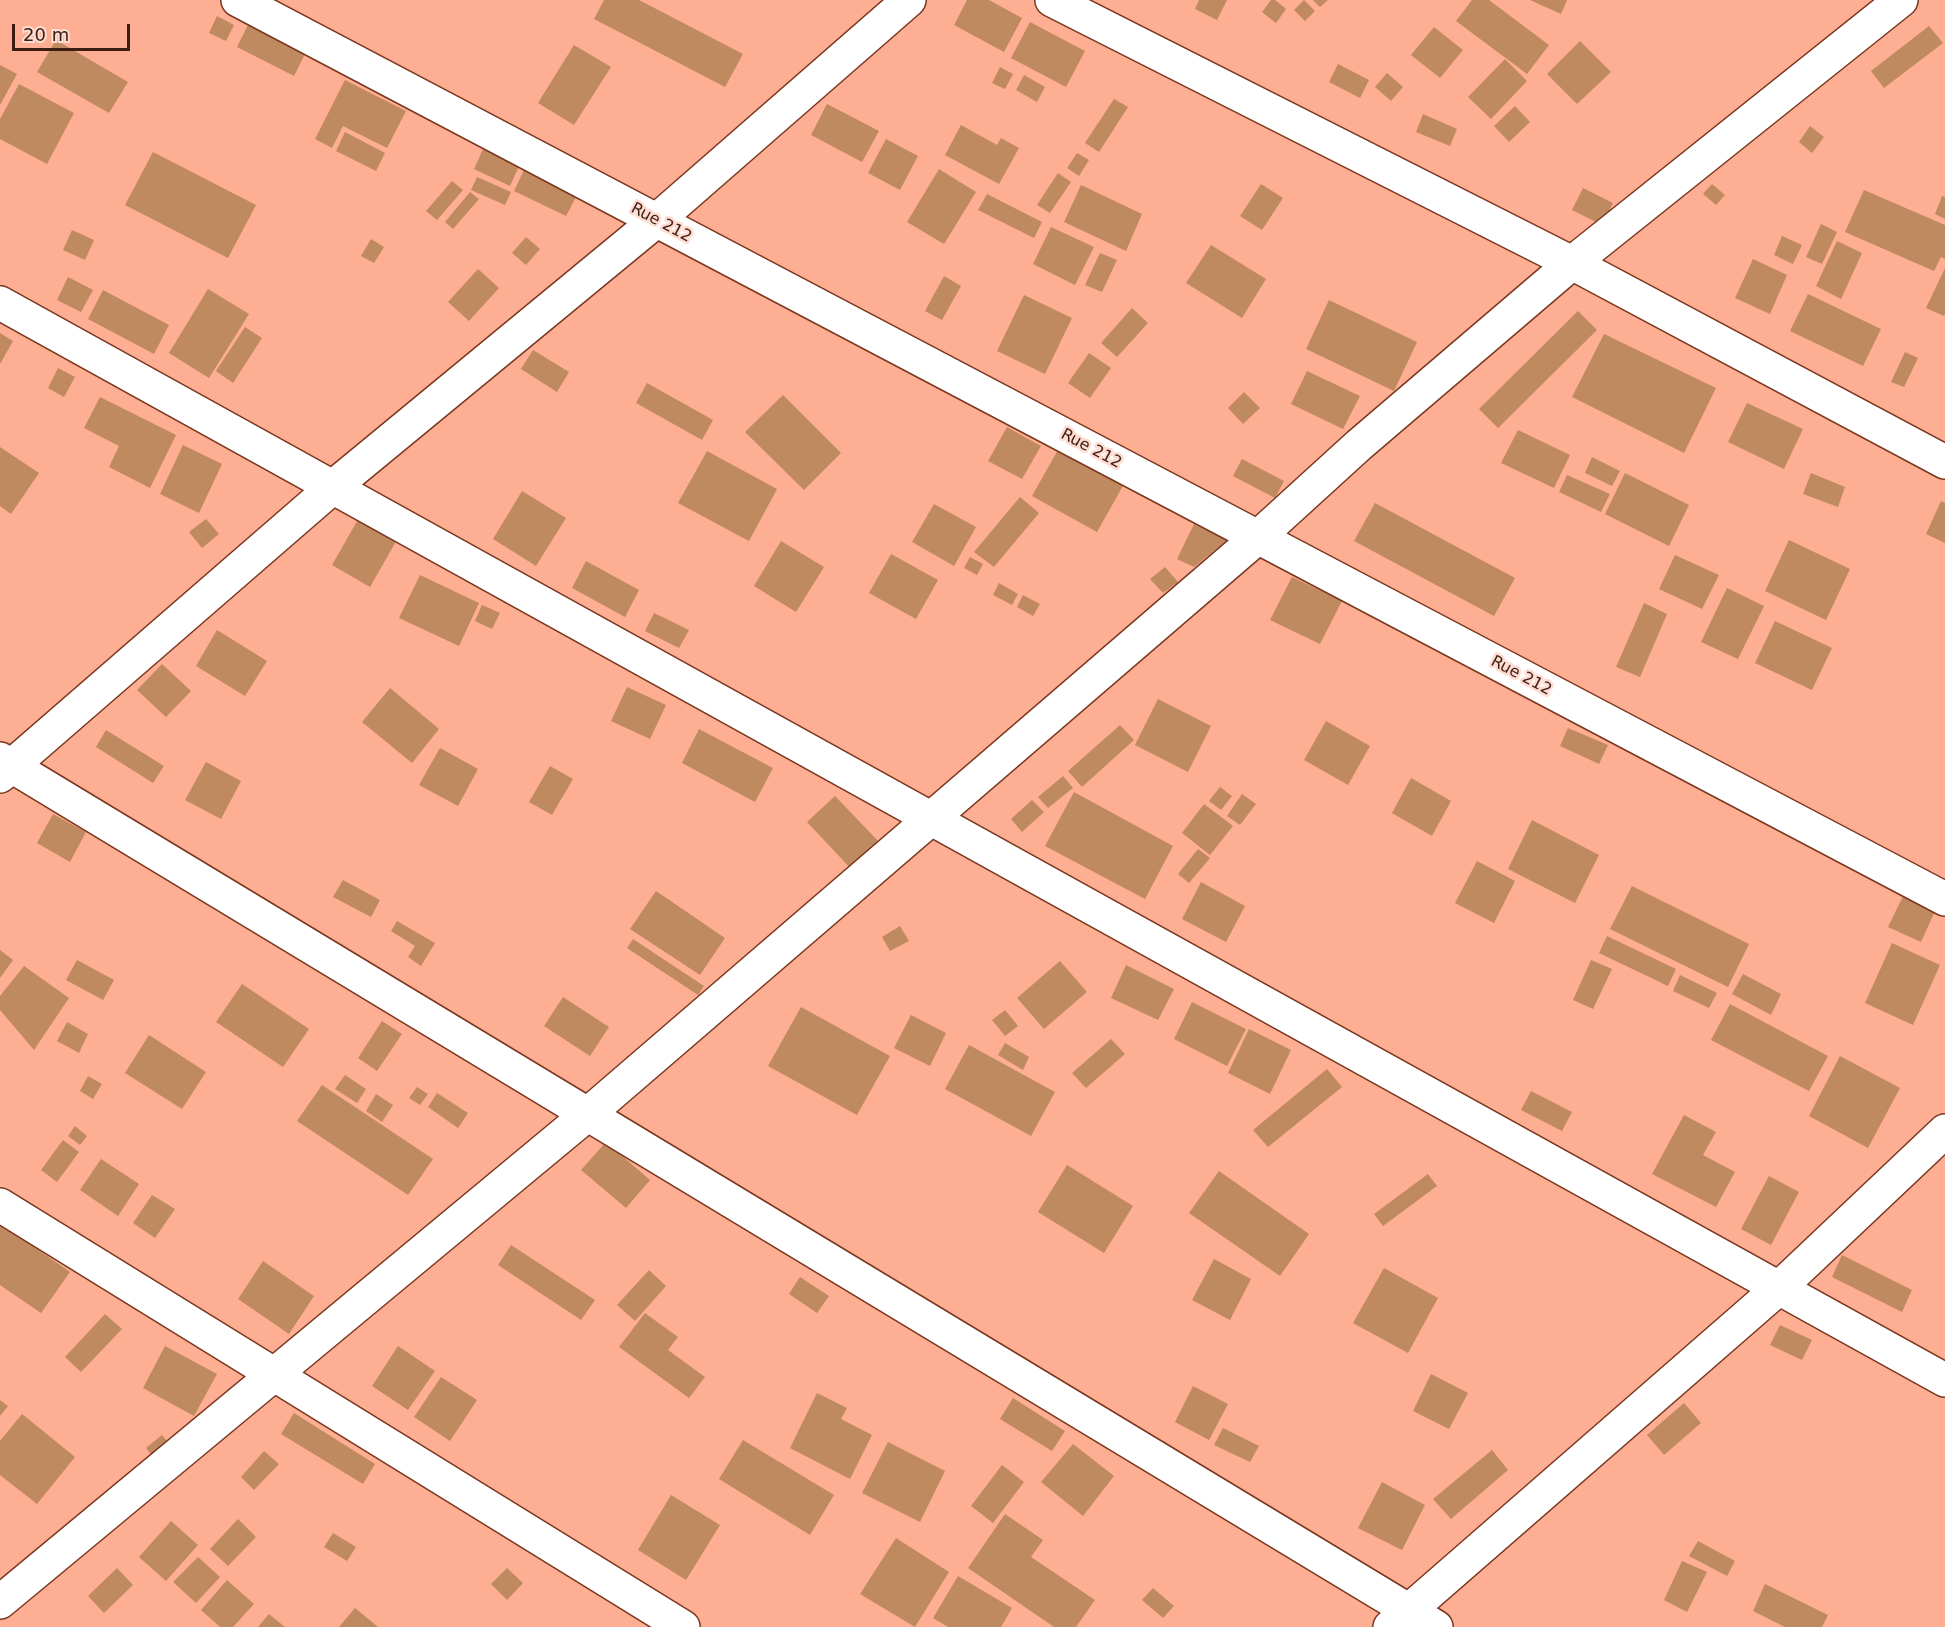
<!DOCTYPE html>
<style>
body{margin:0}
#map{position:relative;width:1945px;height:1627px;overflow:hidden;background:#feae93;font-family:"DejaVu Sans",sans-serif}
canvas{display:block}
.scale{position:absolute;left:12px;top:24px;width:118px;height:27px;box-sizing:border-box;border:3px solid #3b1d12;border-top:0;padding-left:8px;font-size:18px;line-height:21px;white-space:nowrap;color:#3b1d12;-webkit-text-stroke:4px #fedcd1;paint-order:stroke}
</style>
<div id="map">
<canvas width="1945" height="1627"></canvas>
<div class="scale">20 m</div>
</div>
<script>
const ctx = document.querySelector('canvas').getContext('2d');
ctx.lineJoin = 'round';
function paint(path, color) {
  ctx.fillStyle = color;
  ctx.fill(path, 'evenodd');
}
function strokePath(path, color, width, dash) {
  ctx.strokeStyle = color;
  ctx.lineWidth = width;
  ctx.lineCap = dash ? 'butt' : 'round';
  ctx.setLineDash(dash || []);
  ctx.stroke(path);
}
function write(font, color, halo, rows, align = 'center') {
  ctx.font = font + ' "DejaVu Sans",sans-serif';
  ctx.lineWidth = 5;
  ctx.setLineDash([]);
  ctx.textBaseline = 'middle';
  ctx.strokeStyle = halo;
  ctx.fillStyle = color;
  for (const [text, x, y, turn = 0] of rows) {
    ctx.save();
    ctx.translate(x, y);
    ctx.rotate((+turn || 0) * Math.PI / 180);
    ctx.textAlign = isNaN(turn) ? turn : align;
    if (halo) ctx.strokeText(text, 0, 0);
    ctx.fillText(text, 0, 0);
    ctx.restore();
  }
}
const building = new Path2D(`
 M604 0H639L743 54 725 87 594 19Z
 M967 0H989L1022 18 1004 52 954 25Z
 M1199 0H1227L1217 20 1195 9Z
 M1271 0H1275L1286 9 1276 23 1262 12Z
 M1304 0 1315 11 1305 21 1294 10Z
 M1313 0H1328L1320 7Z
 M1472 0H1489L1549 45 1527 74 1456 21Z
 M1530 0H1567L1561 14Z
 M217 16 234 25 226 41 209 33Z
 M1030 22 1085 51 1066 87 1011 58Z
 M248 25 305 54 294 76 237 47Z
 M1929 26 1943 43 1884 88 1871 71Z
 M1434 27 1463 50 1440 78 1411 55Z
 M56 40 128 82 109 113 37 72Z
 M1580 41 1611 72 1577 104 1547 74Z
 M574 45 611 67 574 125 538 103Z
 M1505 59 1527 81 1491 119 1468 97Z
 M1338 64 1369 80 1360 98 1329 82Z
 M0 65 17 74 0 105Z
 M1000 67 1013 74 1005 89 992 83Z
 M1387 73 1403 87 1391 101 1375 87Z
 M1024 75 1045 87 1037 102 1016 90Z
 M345 80 406 111 387 148 343 126 332 148 315 139Z
 M19 84 74 113 47 164 0 139V119Z
 M1114 99 1128 107 1099 152 1085 143Z
 M827 104 879 131 862 162 811 135Z
 M1515 106 1530 122 1509 142 1494 126Z
 M1423 114 1457 129 1450 146 1416 132Z
 M961 125 997 145 1001 138 1019 148 999 184 945 155Z
 M1810 126 1824 137 1812 153 1799 142Z
 M345 132 385 153 376 171 336 151Z
 M886 139 918 156 900 190 868 173Z
 M483 149 519 166 510 186 474 169Z
 M153 152 256 205 228 258 125 205Z
 M1077 153 1089 160 1079 176 1067 168Z
 M939 169 976 192 944 244 907 222Z
 M524 170 577 195 566 216 514 191Z
 M1058 173 1071 182 1050 213 1037 205Z
 M477 177 511 192 505 205 471 190Z
 M452 181 463 190 437 220 426 211Z
 M1261 184 1283 198 1262 230 1240 216Z
 M1712 184 1725 195 1716 205 1703 194Z
 M1081 185 1142 214 1126 251 1064 222Z
 M1583 188 1613 203 1602 225 1572 210Z
 M1864 190 1945 225V259L1941 257 1934 271 1845 232Z
 M470 192 479 199 453 229 445 222Z
 M987 194 1042 222 1034 238 978 210Z
 M1942 196 1945 197V219L1935 214Z
 M1821 224 1837 232 1822 264 1806 257Z
 M1051 227 1094 247 1075 285 1033 264Z
 M72 230 94 240 85 260 63 250Z
 M1782 236 1802 245 1793 264 1774 255Z
 M526 237 540 249 526 265 512 253Z
 M371 239 384 247 374 263 361 256Z
 M1837 241 1862 253 1841 299 1816 286Z
 M1211 245 1266 279 1242 318 1186 283Z
 M1100 253 1117 260 1102 292 1085 285Z
 M1753 259 1787 275 1770 314 1735 298Z
 M1945 268V314L1944 316 1926 308Z
 M478 269 499 288 469 321 448 302Z
 M944 276 961 286 942 320 925 311Z
 M68 277 93 290 81 312 57 300Z
 M208 289 249 314 209 378 169 353Z
 M103 290 169 325 154 354 88 319Z
 M1808 294 1881 329 1863 366 1790 331Z
 M1024 295 1072 318 1045 374 997 351Z
 M1329 300 1417 342 1394 391 1306 349Z
 M1132 308 1148 323 1117 357 1101 343Z
 M1578 311 1597 330 1498 428 1479 409Z
 M245 327 262 338 233 383 216 371Z
 M0 333 13 341 0 364Z
 M1604 334 1716 388 1684 453 1572 397Z
 M533 350 569 372 557 392 521 369Z
 M1905 352 1918 358 1904 387 1891 382Z
 M1089 353 1111 368 1090 398 1068 383Z
 M58 368 75 377 64 397 48 388Z
 M1307 371 1360 396 1343 429 1291 404Z
 M647 383 713 420 702 440 636 403Z
 M1244 392 1260 408 1243 424 1228 408Z
 M783 395 841 453 804 490 745 432Z
 M100 397 176 435 150 488 109 467 119 446 84 428Z
 M1747 403 1803 429 1784 469 1728 442Z
 M1007 427 1041 446 1022 479 988 461Z
 M1518 430 1570 455 1554 488 1501 463Z
 M183 445 222 464 199 513 160 494Z
 M0 447 39 473 11 514 0 506Z
 M1059 448 1124 484 1097 532 1032 496Z
 M707 451 777 489 749 541 678 503Z
 M1592 457 1620 471 1612 486 1585 473Z
 M1242 459 1284 481 1275 498 1233 476Z
 M1625 473 1689 505 1669 546 1605 514Z
 M1811 473 1845 487 1838 507 1803 494Z
 M1567 475 1610 494 1601 512 1559 492Z
 M522 491 566 518 536 566 493 539Z
 M1020 497 1039 513 994 567 974 552Z
 M1941 501 1945 503V543L1926 534Z
 M1375 503 1515 578 1494 616 1354 541Z
 M934 504 976 527 954 566 912 542Z
 M360 516 398 538 370 587 332 565Z
 M206 519 219 534 202 548 189 532Z
 M1194 524 1227 540 1194 567 1177 559Z
 M1789 540 1850 569 1826 620 1765 591Z
 M781 541 824 567 796 612 754 586Z
 M891 554 938 580 916 619 869 593Z
 M1675 555 1719 575 1702 609 1659 589Z
 M970 557 983 564 977 575 964 568Z
 M586 561 639 590 625 617 572 588Z
 M1165 567 1178 582 1163 593 1150 579Z
 M420 575 479 603 459 646 399 618Z
 M1292 577 1342 601 1320 644 1270 620Z
 M999 583 1018 594 1012 605 993 595Z
 M1727 588 1764 606 1738 659 1701 642Z
 M1023 595 1040 604 1033 616 1017 607Z
 M1644 603 1667 614 1640 677 1616 667Z
 M482 605 500 613 492 629 475 621Z
 M654 613 689 630 679 648 645 631Z
 M1775 621 1832 648 1812 690 1755 663Z
 M217 630 267 661 245 696 196 666Z
 M162 664 191 691 166 717 137 690Z
 M627 687 666 705 650 739 611 721Z
 M390 688 439 729 412 763 362 722Z
 M1158 699 1211 726 1188 772 1135 745Z
 M1326 721 1370 746 1348 785 1304 760Z
 M1120 725 1134 740 1082 787 1068 771Z
 M1568 728 1608 745 1599 764 1560 746Z
 M699 729 773 768 755 802 682 763Z
 M106 730 164 766 153 783 96 747Z
 M440 748 478 769 458 806 419 785Z
 M206 762 241 781 221 819 185 800Z
 M550 766 573 779 552 815 529 802Z
 M1063 776 1073 788 1048 808 1038 797Z
 M1411 778 1451 801 1432 836 1392 813Z
 M1220 787 1232 796 1221 810 1209 801Z
 M1074 792 1173 846 1145 899 1045 846Z
 M1242 794 1256 804 1240 825 1227 816Z
 M835 796 881 844 853 871 807 822Z
 M1032 800 1044 812 1022 832 1011 819Z
 M1204 804 1233 826 1210 855 1182 833Z
 M53 814 86 832 70 862 37 843Z
 M1532 820 1599 855 1575 903 1508 869Z
 M1198 849 1210 858 1189 883 1178 874Z
 M1477 861 1515 881 1494 923 1455 903Z
 M343 880 380 900 371 917 333 897Z
 M1201 882 1245 906 1226 942 1182 919Z
 M1632 886 1749 944 1728 987 1610 929Z
 M656 891 725 938 700 975 630 929Z
 M1904 894 1936 909 1921 942 1888 927Z
 M397 921 435 943 421 966 408 957 415 946 391 931Z
 M900 926 909 941 890 951 882 937Z
 M1607 936 1676 969 1668 986 1599 953Z
 M633 939 704 986 698 995 627 948Z
 M1892 943 1940 965 1913 1025 1865 1003Z
 M0 950 13 960 0 978Z
 M77 960 114 980 103 1000 66 980Z
 M1591 960 1612 969 1593 1009 1573 1000Z
 M1060 961 1087 992 1044 1029 1017 998Z
 M1126 965 1174 989 1158 1020 1111 998Z
 M24 966 69 998 34 1050 0 1010V996Z
 M1743 974 1781 994 1771 1015 1732 994Z
 M1680 975 1717 993 1709 1008 1673 991Z
 M242 984 309 1029 283 1067 216 1022Z
 M563 997 609 1027 590 1056 544 1026Z
 M1192 1002 1246 1029 1227 1066 1174 1039Z
 M1730 1004 1828 1056 1809 1091 1711 1040Z
 M801 1007 890 1056 857 1115 768 1066Z
 M1005 1010 1018 1026 1005 1036 992 1020Z
 M911 1015 946 1033 930 1066 894 1048Z
 M382 1021 402 1034 377 1071 358 1058Z
 M67 1022 88 1034 79 1053 57 1041Z
 M1249 1029 1291 1050 1270 1094 1228 1073Z
 M149 1035 206 1072 182 1109 125 1073Z
 M1111 1039 1125 1054 1086 1088 1072 1073Z
 M1005 1043 1029 1057 1023 1070 998 1055Z
 M969 1045 1055 1092 1031 1136 945 1089Z
 M1840 1056 1900 1088 1868 1148 1809 1116Z
 M1327 1069 1342 1087 1268 1147 1253 1130Z
 M345 1075 366 1089 357 1103 335 1089Z
 M88 1076 102 1084 93 1099 80 1091Z
 M322 1085 433 1159 408 1195 297 1121Z
 M417 1087 428 1094 420 1105 409 1098Z
 M1531 1091 1572 1112 1562 1131 1521 1110Z
 M437 1093 468 1113 458 1128 428 1107Z
 M376 1094 393 1105 382 1122 366 1111Z
 M1684 1115 1716 1132 1703 1155 1735 1172 1716 1207 1652 1174Z
 M75 1126 87 1136 80 1145 68 1136Z
 M63 1140 79 1152 57 1182 41 1170Z
 M606 1142 650 1180 626 1208 581 1170Z
 M101 1159 139 1184 118 1216 80 1190Z
 M1067 1165 1133 1206 1104 1253 1038 1212Z
 M1219 1171 1309 1234 1280 1276 1189 1213Z
 M1428 1174 1437 1186 1383 1226 1374 1214Z
 M1769 1176 1799 1192 1771 1245 1741 1229Z
 M152 1195 175 1209 155 1238 133 1223Z
 M0 1223 70 1272 41 1313 0 1285Z
 M511 1245 595 1300 581 1320 498 1265Z
 M1842 1255 1912 1290 1902 1312 1832 1277Z
 M1214 1259 1251 1279 1230 1320 1192 1300Z
 M263 1261 314 1296 289 1334 238 1299Z
 M1384 1268 1438 1298 1408 1353 1353 1323Z
 M649 1270 666 1286 635 1321 617 1305Z
 M800 1277 829 1296 817 1313 789 1294Z
 M645 1313 678 1337 668 1350 705 1377 689 1398 619 1347Z
 M105 1314 122 1329 81 1372 65 1357Z
 M1780 1325 1812 1340 1802 1360 1770 1345Z
 M165 1346 217 1374 194 1416 143 1388Z
 M398 1346 435 1371 408 1410 372 1386Z
 M1431 1374 1468 1393 1449 1429 1413 1411Z
 M441 1377 477 1400 450 1441 414 1417Z
 M1193 1386 1228 1404 1209 1440 1175 1422Z
 M817 1393 847 1408 841 1419 872 1435 850 1479 790 1448Z
 M1013 1398 1065 1431 1052 1451 1000 1419Z
 M0 1400 8 1406 0 1416Z
 M1684 1403 1701 1423 1664 1455 1647 1435Z
 M294 1413 375 1464 363 1484 281 1434Z
 M22 1414 75 1457 37 1504 0 1475V1441Z
 M1223 1428 1259 1446 1250 1462 1214 1445Z
 M162 1435 173 1448 157 1462 146 1448Z
 M743 1440 834 1495 810 1535 719 1479Z
 M888 1442 945 1471 920 1522 862 1493Z
 M1073 1444 1114 1476 1083 1516 1041 1482Z
 M1492 1450 1508 1470 1451 1519 1433 1499Z
 M264 1451 279 1464 254 1490 241 1477Z
 M1002 1465 1024 1482 993 1523 971 1506Z
 M1382 1482 1425 1505 1402 1550 1358 1528Z
 M671 1495 720 1525 686 1580 638 1550Z
 M1005 1514 1043 1540 1031 1557 1095 1600 1076 1627H1054L968 1568Z
 M238 1519 256 1537 228 1566 210 1549Z
 M171 1521 198 1545 166 1581 139 1557Z
 M333 1533 356 1547 347 1561 324 1547Z
 M896 1538 949 1572 915 1627 860 1594Z
 M1698 1541 1735 1561 1727 1576 1689 1556Z
 M198 1557 220 1577 196 1603 173 1582Z
 M1682 1561 1707 1572 1687 1612 1664 1600Z
 M117 1568 133 1585 104 1613 88 1596Z
 M507 1568 523 1583 507 1600 491 1584Z
 M958 1576 1012 1608 1001 1627H948L933 1618Z
 M227 1580 254 1604 233 1627H220L201 1610Z
 M1765 1584 1828 1615 1822 1627H1785L1753 1611Z
 M1153 1588 1174 1606 1163 1618 1142 1600Z
 M355 1608 378 1627H339Z
 M269 1614 285 1627H258Z`);
const street = new Path2D(`
 M238 0 1945 899
 M1052 0 1572 263 1945 462
 M0 303 1945 1380
 M0 759 1436 1627
 M0 776 333 487 657 220 909 0
 M0 1205 683 1627
 M0 1602 588 1114 1258 537 1359 445 1572 263 1901 0
 M1390 1627 1779 1288 1945 1131`);
const streetNames = [
 ["Rue 212",661,223,28],
 ["Rue 212",1091,449,28],
 ["Rue 212",1521,676,28]
];
paint(building, '#bf8a5f');
strokePath(street, '#7a371f', 36);
strokePath(street, '#fff', 33);
write('16px', '#3b1d12', '#fedcd1', streetNames);
</script>
